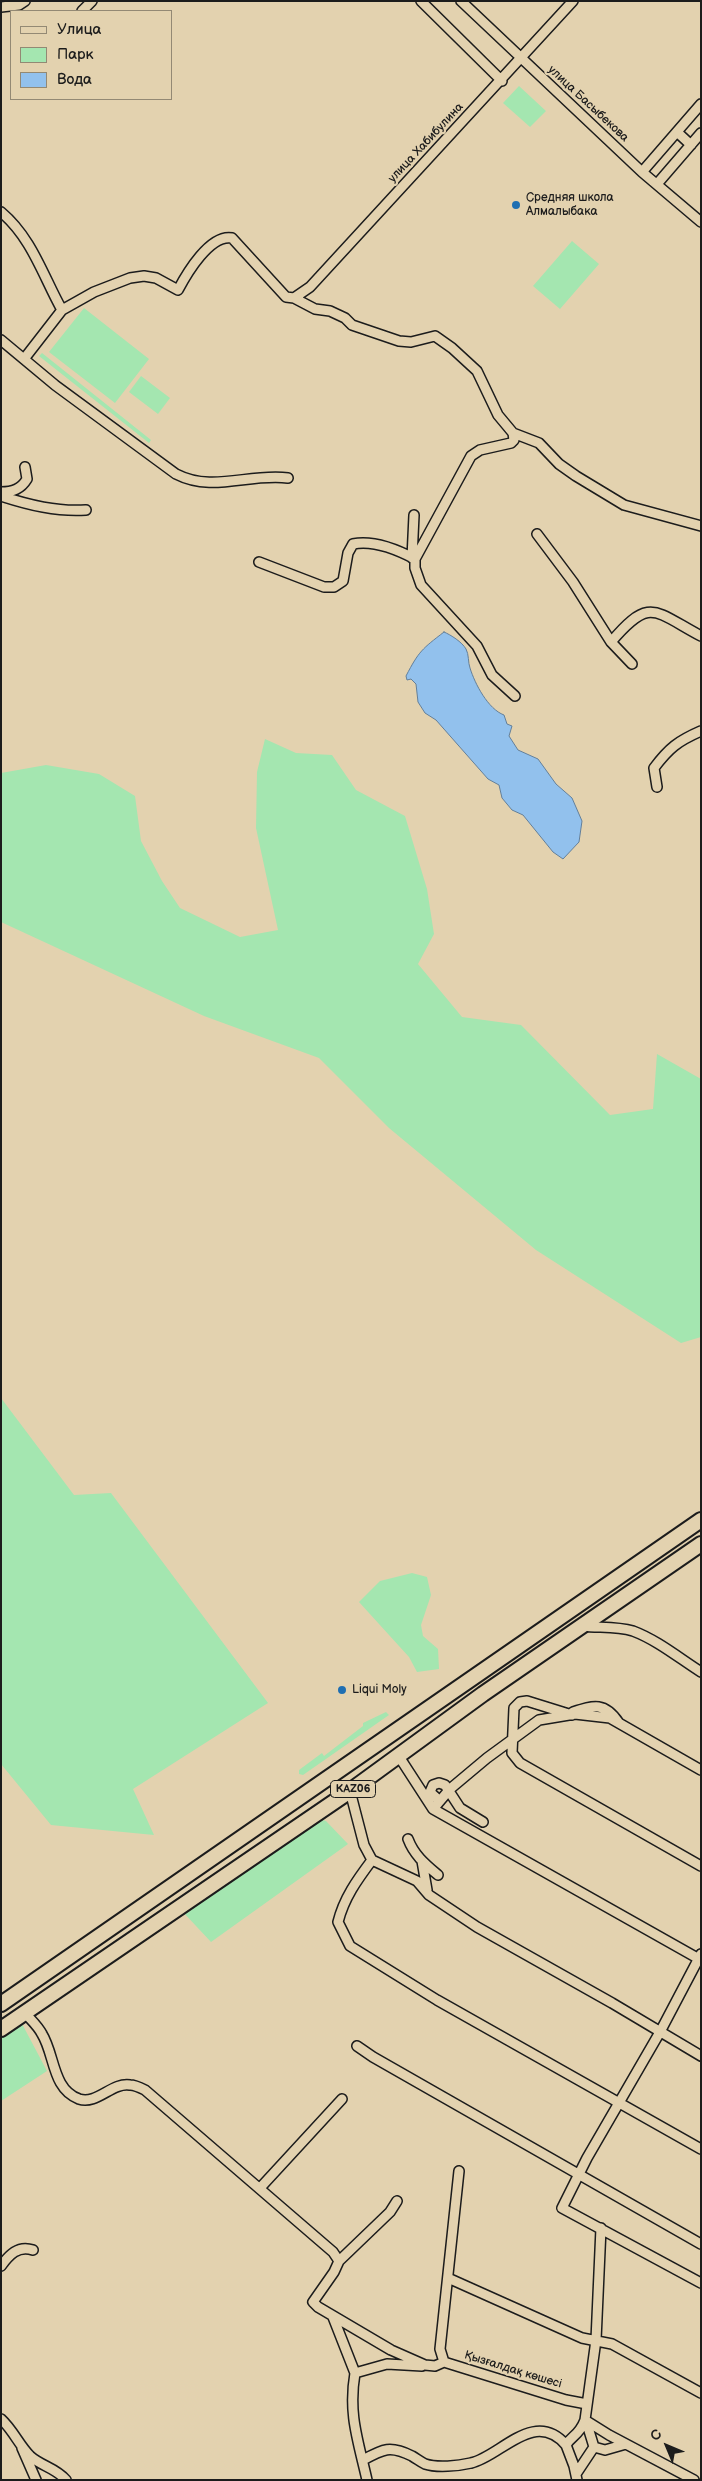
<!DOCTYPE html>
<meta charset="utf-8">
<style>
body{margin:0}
#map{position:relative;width:702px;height:2481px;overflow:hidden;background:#e3d2af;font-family:"Balsamiq Sans",sans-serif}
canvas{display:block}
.frame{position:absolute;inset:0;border:2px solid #1c1c1c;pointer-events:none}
.legend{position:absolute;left:10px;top:10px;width:162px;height:90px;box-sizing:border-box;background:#e3d2af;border:1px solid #938974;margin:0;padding:6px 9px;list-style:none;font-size:15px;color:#1c1c1c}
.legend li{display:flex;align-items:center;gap:10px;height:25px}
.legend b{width:25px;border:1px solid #938974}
.north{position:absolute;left:642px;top:2421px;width:50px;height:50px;-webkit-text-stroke:4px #e3d2af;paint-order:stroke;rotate:315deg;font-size:14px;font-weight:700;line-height:20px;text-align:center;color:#1c1c1c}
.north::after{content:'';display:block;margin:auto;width:18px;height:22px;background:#1c1c1c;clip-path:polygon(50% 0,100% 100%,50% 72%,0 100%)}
</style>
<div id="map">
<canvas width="702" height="2481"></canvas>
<div class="frame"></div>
<ul class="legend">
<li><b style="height:6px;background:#e3d2af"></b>Улица</li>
<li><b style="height:14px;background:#a4e6b0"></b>Парк</li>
<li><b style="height:14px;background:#92c1ed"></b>Вода</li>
</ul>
<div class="north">С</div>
</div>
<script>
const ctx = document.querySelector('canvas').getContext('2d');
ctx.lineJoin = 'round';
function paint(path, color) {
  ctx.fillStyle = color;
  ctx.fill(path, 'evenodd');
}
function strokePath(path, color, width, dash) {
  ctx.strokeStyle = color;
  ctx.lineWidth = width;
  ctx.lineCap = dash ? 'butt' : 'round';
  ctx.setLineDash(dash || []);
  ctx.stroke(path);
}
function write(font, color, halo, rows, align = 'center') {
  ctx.font = font + ' "Balsamiq Sans",sans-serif';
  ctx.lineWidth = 4.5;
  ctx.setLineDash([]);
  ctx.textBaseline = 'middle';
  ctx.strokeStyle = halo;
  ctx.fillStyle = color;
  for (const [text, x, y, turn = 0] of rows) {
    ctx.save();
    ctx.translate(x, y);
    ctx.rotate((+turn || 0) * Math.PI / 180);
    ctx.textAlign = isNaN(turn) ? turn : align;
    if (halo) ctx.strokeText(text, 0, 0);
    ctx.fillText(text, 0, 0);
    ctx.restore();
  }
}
const green = new Path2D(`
 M519 86 546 111 530 127 503 103Z
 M572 241 599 264 560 309 533 286Z
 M84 308 149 359 115 403 49 352Z
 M42 353 151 440 149 443 39 356Z
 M141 376 170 398 158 414 129 392Z
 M265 739 296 753 332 755 356 790 405 816 427 889 434 934 418 964 462 1017 521 1025 610 1115 653 1109 657 1054 701 1079V1337L681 1343 536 1250 389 1128 319 1058 204 1016 1 922V773L46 765 99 774 135 796 141 841 162 881 180 908 240 937 278 930 256 828 257 772Z
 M1 1398 74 1495 111 1493 268 1703 133 1789 154 1835 51 1825 1 1764Z
 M412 1573 427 1577 431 1595 421 1625 423 1636 438 1649 439 1669 417 1672 409 1657 359 1602 380 1581Z
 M386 1712 389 1715 303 1775 299 1774V1770L322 1753 324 1756 363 1726V1723Z
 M319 1819 326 1821 348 1844 211 1942 182 1911Z
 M20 2020 47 2071 1 2101V2034Z`);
const water = new Path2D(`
 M444 632C451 635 462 642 466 649 469 654 468 663 470 668 475 684 488 709 504 715L507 724 512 726 509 736 518 750 538 759 556 784 572 798 582 821 579 842 563 859 553 852 523 815 512 810 502 798 499 785 488 779 436 720 425 713 418 702 416 684 411 679 407 680 406 676C419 651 422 649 444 632Z`);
const minor = new Path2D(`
 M421 1 502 81
 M461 1 642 172 701 222
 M1 7 19 5 25 1
 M82 11 92 1
 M677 132 691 145
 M642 172 701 104
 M657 184 701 133
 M1 212C32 238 43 276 62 310
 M294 298 310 287 573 1
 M1 340 55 385 176 474C213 493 248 473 288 478
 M24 359 62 310 94 292 130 278 144 276 156 278 178 290C187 273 210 234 232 238L286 297 294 298 315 309 330 311 345 318 352 325 399 341 411 342 435 336 452 348 477 371 498 415 513 433 539 443 559 464 576 476 624 505 701 526
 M1 492C13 492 21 489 27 479L25 467
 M1 496C29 505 57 512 86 510
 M537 534 573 582 611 642 632 664
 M412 558 414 515
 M415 559V568L421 585 477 646 492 675 515 696
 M259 562 324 587H334L343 581 348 553 353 544C373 540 398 550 415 559L471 456 480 450 511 443 514 440 513 433
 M611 642C650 596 654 611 701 636
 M657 787 654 768C669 748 678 741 701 731
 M582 1626C599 1628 616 1626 633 1631 657 1640 679 1658 701 1672
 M619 1723C605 1702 594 1705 573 1712L572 1715 527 1701 520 1702 514 1708 512 1753 520 1763 701 1866
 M398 1755 433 1809 701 1960
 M350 1791 364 1845 372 1860 417 1881 429 1895 477 1927 612 2003 701 2056
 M440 1801 430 1792 433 1785 439 1783 445 1785 460 1808 483 1822
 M433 1809 450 1789 487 1758 539 1720 575 1714 610 1718 701 1770
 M408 1839C414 1855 425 1864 438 1875
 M372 1860C357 1880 344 1898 338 1922L350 1946 437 2000 701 2149
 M422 1861 427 1890
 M701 1954 660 2032 587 2158 562 2208 701 2283
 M25 2013C31 2020 38 2026 42 2034 55 2055 52 2089 79 2099 97 2105 112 2082 130 2085 135 2085 141 2088 145 2090L333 2252 339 2261 334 2272 313 2302 318 2307 391 2350 425 2365 435 2366 444 2362
 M357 2046 373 2057 701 2244
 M459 2171 440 2349 444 2362 566 2400 587 2404
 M260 2188 342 2099
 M339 2261 390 2212 397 2201
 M1 2266C9 2255 18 2245 33 2250
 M448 2278 582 2338 612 2344 701 2393
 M333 2317 355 2373
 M1 2419C13 2430 19 2445 30 2456 41 2466 56 2468 66 2480
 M585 2420 609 2435 694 2480
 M594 2447 605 2450 626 2444
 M22 2448 36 2480
 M363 2460C383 2449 390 2445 412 2456 417 2459 421 2462 425 2464 437 2468 458 2466 471 2463 500 2457 534 2408 566 2445
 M576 2474 594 2447 586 2421
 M367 2480C358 2440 348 2414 355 2373L387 2364 422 2366
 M577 2480 574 2466 566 2445C571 2436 579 2436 585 2420L596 2340 601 2228`);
const trunk = new Path2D(`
 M1 2004 701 1520
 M1 2029 350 1791 483 1694 701 1544`);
const markers = [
 [516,205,5,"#1f6fb2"],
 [342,1690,5,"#1f6fb2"]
];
const shields = [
 [353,1789,45]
];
const shieldNames = [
 ["KАZ06",353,1789]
];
const streetNames = [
 ["улица Басыбекова",588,104,43],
 ["улица Хабибулина",426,143,-47],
 ["Қызғалдақ көшесі",513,2370,17]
];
const poiNames = [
 ["Средняя школа",526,198],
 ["Алмалыбака",526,212],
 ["Liqui Moly",352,1690]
];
paint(green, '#a4e6b0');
paint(water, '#92c1ed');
strokePath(water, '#637f99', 1);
strokePath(minor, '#1c1c1c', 12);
strokePath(trunk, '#1c1c1c', 18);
strokePath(minor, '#e3d2af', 9);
strokePath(trunk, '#e3d2af', 14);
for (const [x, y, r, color] of markers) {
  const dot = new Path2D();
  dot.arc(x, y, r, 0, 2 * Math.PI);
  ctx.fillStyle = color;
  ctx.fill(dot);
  strokePath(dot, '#e3d2af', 2);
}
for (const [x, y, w] of shields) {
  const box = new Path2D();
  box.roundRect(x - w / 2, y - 8.5, w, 17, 4);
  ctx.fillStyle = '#e3d2af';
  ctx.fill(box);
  strokePath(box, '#1c1c1c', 1);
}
write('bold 11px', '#1c1c1c', null, shieldNames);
write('12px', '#1c1c1c', '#e3d2af', streetNames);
write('12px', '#1c1c1c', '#e3d2af', poiNames, 'left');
</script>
